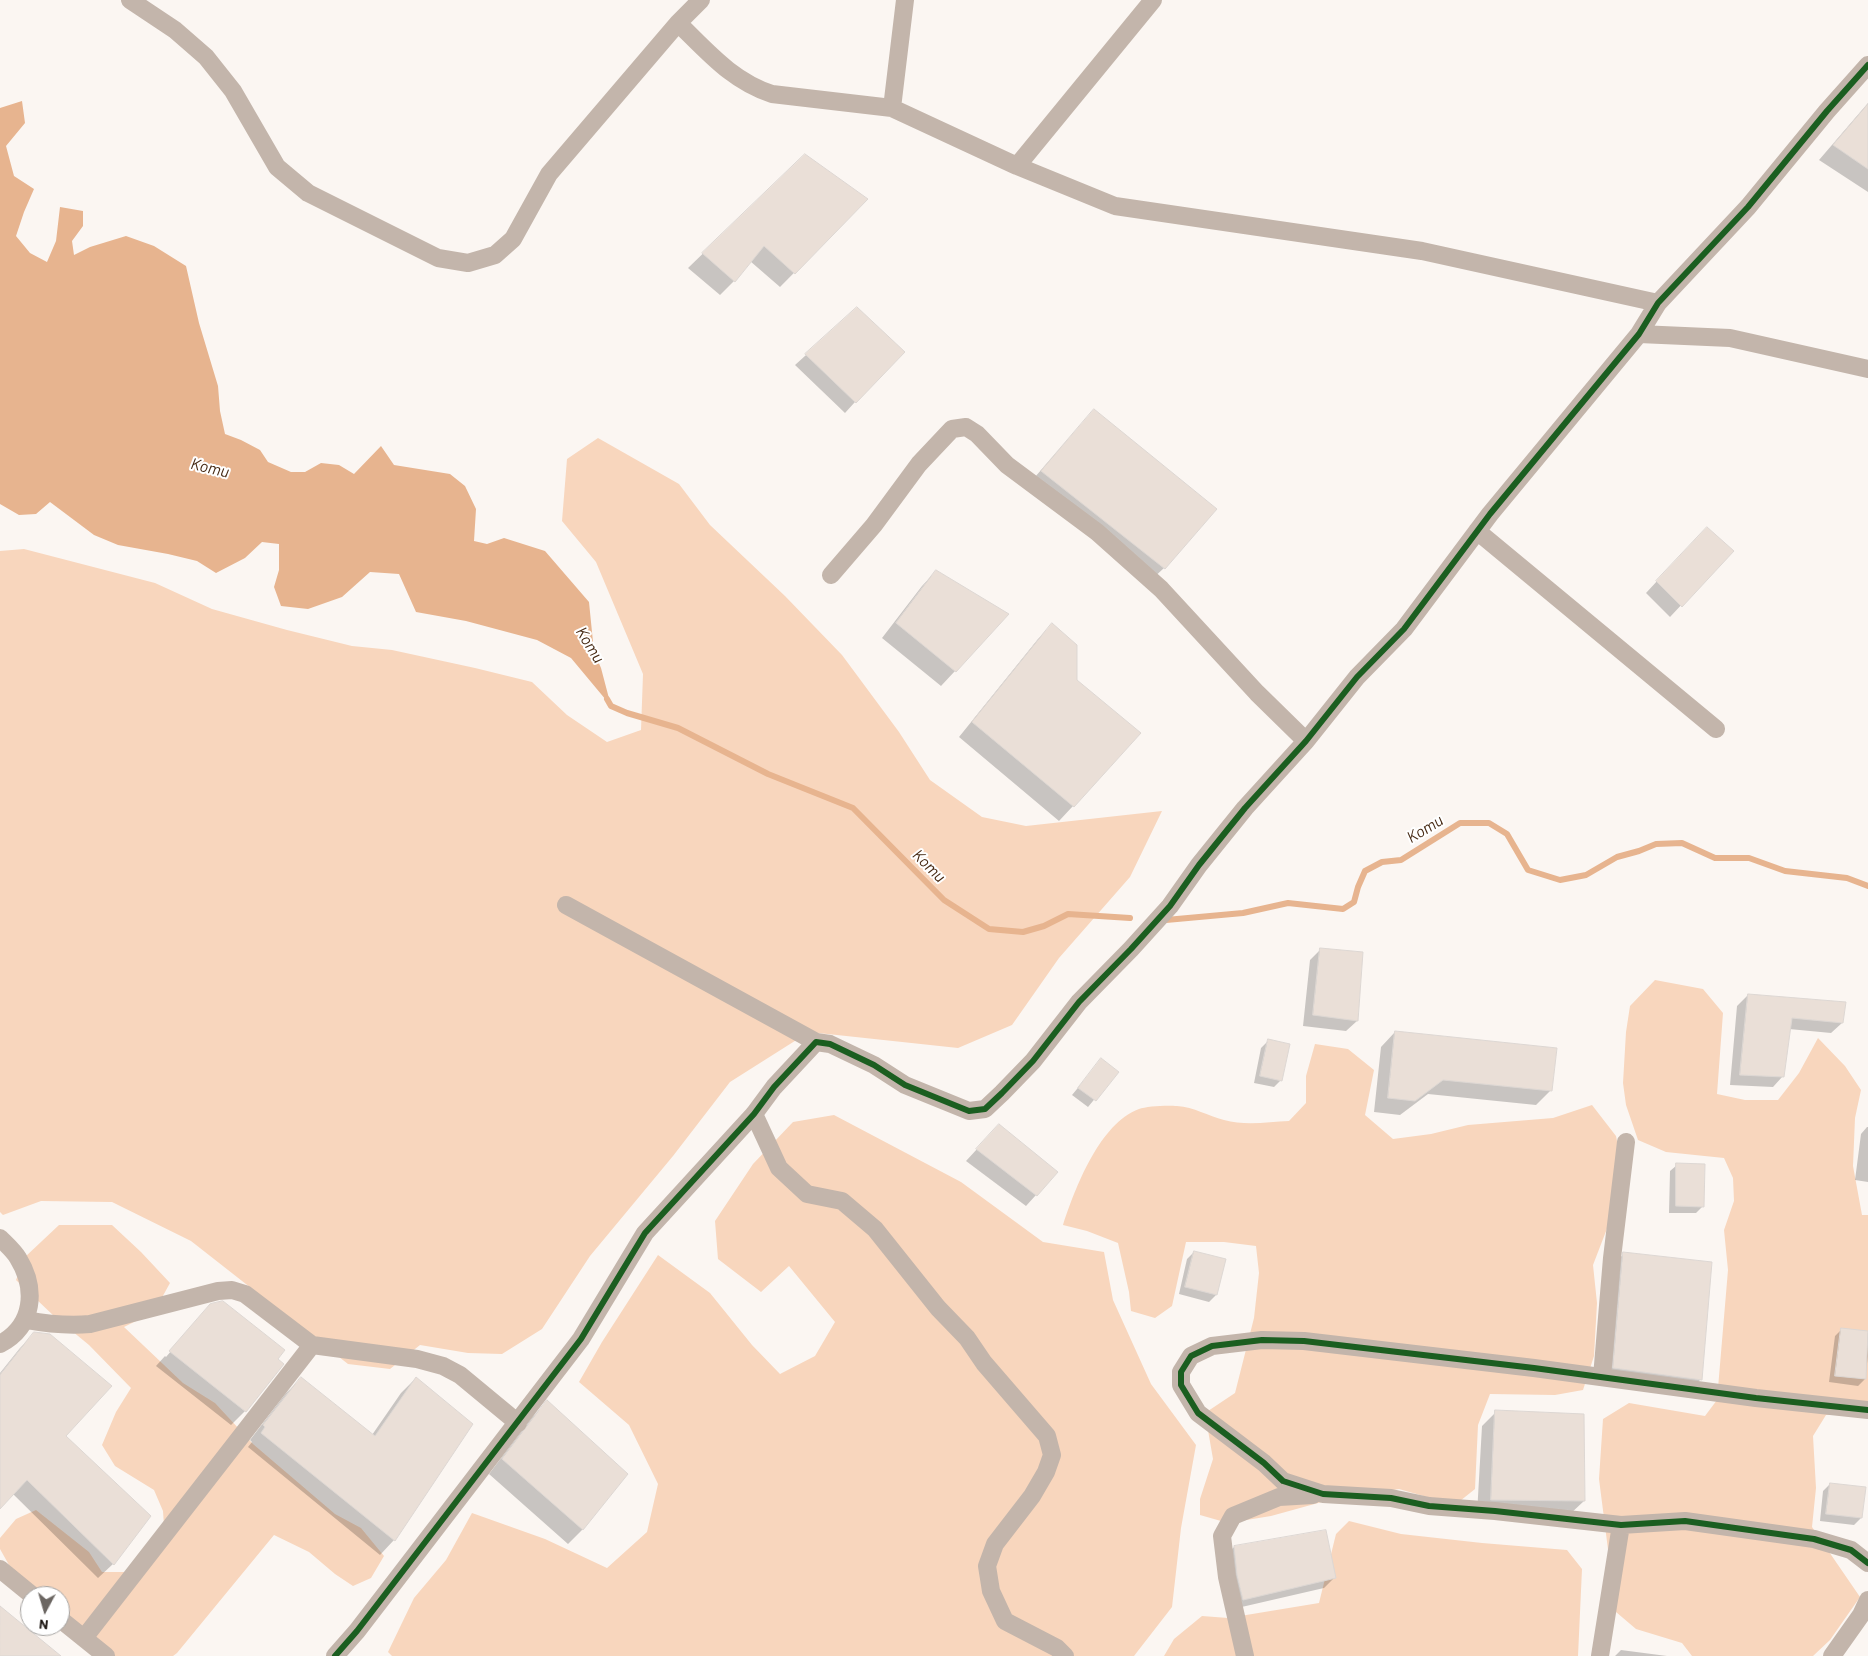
<!DOCTYPE html>
<style>
body{margin:0}
#map{position:relative;width:1868px;height:1656px;overflow:hidden;background:#fbf6f2;font-family:Barlow,sans-serif}
canvas{display:block}
.north{position:absolute;left:20px;top:1586px;width:50px;height:50px;box-sizing:border-box;background:#fff;border:1px solid #a5a3a1;border-radius:50%;rotate:186deg;font-size:14px;font-weight:700;line-height:20px;text-align:center;color:#1e1814}
.north::after{content:'';display:block;margin:auto;width:18px;height:22px;background:#6b6662;clip-path:polygon(50% 0,100% 100%,50% 72%,0 100%)}
</style>
<div id="map">
<canvas width="1868" height="1656"></canvas>
<div class="north">N</div>
</div>
<script>
const ctx = document.querySelector('canvas').getContext('2d');
ctx.lineJoin = 'round';
function paint(path, color) {
  ctx.fillStyle = color;
  ctx.fill(path, 'evenodd');
}
function strokePath(path, color, width, dash) {
  ctx.strokeStyle = color;
  ctx.lineWidth = width;
  ctx.lineCap = dash ? 'butt' : 'round';
  ctx.setLineDash(dash || []);
  ctx.stroke(path);
}
function write(font, color, halo, rows, align = 'center') {
  ctx.font = font + ' Barlow,sans-serif';
  ctx.lineWidth = 4;
  ctx.setLineDash([]);
  ctx.textBaseline = 'middle';
  ctx.strokeStyle = halo;
  ctx.fillStyle = color;
  for (const [text, x, y, turn = 0] of rows) {
    ctx.save();
    ctx.translate(x, y);
    ctx.rotate((+turn || 0) * Math.PI / 180);
    ctx.textAlign = isNaN(turn) ? turn : align;
    if (halo) ctx.strokeText(text, 0, 0);
    ctx.fillText(text, 0, 0);
    ctx.restore();
  }
}
const green = new Path2D(`
 M598 438 679 484 710 525 785 596 842 655 899 732 930 780 982 817 1026 826 1162 811 1130 877 1059 958 1012 1025 958 1048 809 1032 730 1082 673 1156 590 1256 542 1329 502 1354 468 1353 420 1345 390 1369 348 1364 191 1241 112 1202 41 1201 3 1215 0 1212V551L24 549 155 583 212 609 287 630 352 646 392 650 475 668 532 682 567 715 607 742 641 730 643 674 596 562 562 521 567 459Z
 M1655 980 1703 989 1723 1013 1717 1094 1745 1100H1778L1799 1073 1818 1038 1845 1066 1861 1090 1855 1118 1853 1166 1862 1215H1868V1415H1826L1813 1436 1816 1488 1812 1527 1860 1597 1830 1640 1813 1656H1692L1682 1643 1636 1629 1616 1612 1599 1479 1603 1419 1629 1403 1705 1416 1717 1400 1728 1270 1724 1230 1734 1201 1733 1178 1724 1158 1666 1152 1638 1140 1626 1105 1623 1083 1626 1032 1630 1006Z
 M1315 1044 1348 1049 1374 1070 1365 1115 1393 1139 1431 1134 1468 1125 1553 1118 1592 1105 1616 1136 1621 1161 1608 1226 1593 1265 1597 1303 1594 1356 1583 1390 1555 1395 1490 1394 1478 1425 1475 1489 1455 1505 1399 1489 1329 1500 1271 1516 1228 1523 1200 1515V1499L1213 1459 1205 1413 1235 1393 1254 1318 1259 1273 1256 1246 1224 1242H1186L1172 1306 1155 1318 1131 1311 1129 1292 1118 1243 1087 1231 1063 1225C1075 1188 1100 1123 1139 1109 1146 1106 1168 1105 1177 1106 1194 1107 1208 1116 1224 1120 1245 1126 1268 1122 1289 1121L1306 1103V1076Z
 M834 1115 961 1182 1043 1242 1104 1252 1113 1300 1151 1384 1196 1445 1181 1528 1172 1607 1134 1656H392L388 1652 414 1598 446 1560 472 1513 545 1539 607 1568 647 1532 658 1484 629 1425 579 1382 602 1342 658 1255 710 1293 752 1345 780 1374 815 1356 835 1322 789 1266 761 1292 718 1259 715 1221 753 1164 793 1122Z
 M59 1225H112L141 1252 170 1283 154 1312 124 1327 183 1383 215 1403 253 1444 335 1514 361 1528 384 1556 371 1578 353 1586 335 1574 309 1552 274 1535 177 1653 173 1656H115L60 1608V1596H42L9 1565 0 1549V1538L16 1519 36 1510 89 1552 102 1572H127L165 1540 163 1511 154 1490 115 1466 102 1445 116 1412 131 1388 89 1345 55 1317 16 1280 25 1257Z
 M1349 1521 1401 1534 1482 1543 1567 1550 1582 1569 1578 1656H1164L1174 1639 1202 1616 1228 1618 1319 1603 1336 1534Z`);
const water = new Path2D(`
 M22 101 25 123 6 146 14 176 34 189 24 212 16 236 30 253 47 262 56 241 60 207 83 211V226L72 241 74 255 90 247 126 236 154 246 186 266 199 323 218 386 220 411 225 434 241 440 260 450 268 462 291 472H305L321 463 339 465 354 474 381 446 394 465 450 474 465 486 476 509 474 541 487 544 504 538 545 551 589 602 594 652 601 668 611 706 571 658 537 640 466 621 416 612 399 574 370 572 342 597 308 609 281 606 274 587 279 570V544L262 542 245 558 216 573 197 561 168 554 118 545 94 535 50 502 36 514 19 515 0 504V108Z`);
const shadow = new Path2D(`
 M1868 103V192L1819 160Z
 M805 155 866 200 780 287 750 261 734 281 720 295 688 268Z
 M857 309 855 402 845 413 795 365Z
 M1094 410 1164 568 1149 582 1027 486Z
 M1696 539 1732 551 1670 617 1646 593Z
 M936 571 955 671 941 686 882 638 922 586Z
 M1052 625 1073 806 1059 821 959 737 1038 639Z
 M1321 949 1357 1021 1346 1031 1303 1026 1310 960Z
 M1748 995 1842 1023 1831 1033 1789 1029 1783 1076 1773 1087 1730 1085 1737 1006Z
 M1395 1032 1551 1090 1536 1105 1428 1094 1400 1115 1374 1112 1381 1047Z
 M1268 1041 1281 1080 1274 1087 1254 1083 1261 1048Z
 M1101 1060 1117 1072 1088 1107 1072 1095Z
 M1867 1127H1868V1182L1855 1180 1861 1134Z
 M989 1136 1036 1195 1026 1206 966 1161Z
 M1677 1165 1703 1206 1696 1213H1669L1670 1171Z
 M1194 1252 1216 1295 1209 1302 1179 1294 1187 1259Z
 M1624 1254 1701 1379 1686 1394 1600 1382 1609 1268Z
 M210 1305 245 1411 231 1425 156 1366 165 1356 166 1357Z
 M1842 1329 1868 1333V1356L1865 1379 1858 1386 1829 1382 1835 1336Z
 M35 1333 65 1436 150 1516 113 1564 98 1578 13 1494 0 1507V1373L20 1348Z
 M416 1378 471 1424 394 1540 380 1555 248 1447 252 1442 250 1440 286 1393 301 1379 372 1435 401 1393Z
 M548 1402 626 1474 582 1530 568 1544 489 1474 533 1416Z
 M1496 1412 1584 1501 1569 1515 1477 1514 1482 1426Z
 M1830 1484 1861 1518 1854 1525 1820 1521 1823 1491Z
 M1234 1547 1335 1577 1324 1588 1233 1609 1224 1557Z
 M1621 1650 1667 1656H1615Z`);
const stream = new Path2D(`
 M607 699 611 706 627 713 678 728 768 774 853 808 944 900 989 929 1023 932 1044 926 1068 914 1130 918
 M1166 920 1243 913 1288 903 1343 909 1354 902 1358 887 1365 871 1382 862 1401 860 1460 823H1489L1507 834 1528 870 1560 880 1586 875 1617 857 1639 851 1656 844 1682 843 1715 858H1749L1785 871 1847 878 1868 886`);
const building = new Path2D(`
 M1868 104V169L1833 145Z
 M805 154 868 199 795 274 764 246 735 282 702 253Z
 M857 307 905 352 856 403 805 354Z
 M1094 409 1217 509 1165 569 1041 471Z
 M1707 527 1734 551 1682 607 1656 581Z
 M936 570 1009 614 956 672 896 623Z
 M1052 623 1077 645V680L1141 733 1074 807 972 722Z
 M1320 948 1363 952 1358 1021 1313 1015Z
 M1748 994 1846 1002 1843 1023 1792 1018 1784 1077 1740 1075Z
 M1395 1031 1557 1048 1552 1091 1443 1080 1415 1101 1388 1098Z
 M1268 1039 1290 1044 1282 1081 1260 1076Z
 M1101 1058 1119 1072 1096 1101 1078 1088Z
 M999 1124 1058 1172 1037 1196 976 1149Z
 M1676 1163 1705 1164 1704 1207 1676 1206Z
 M1194 1251 1226 1259 1217 1295 1185 1287Z
 M1623 1252 1712 1262 1702 1380 1613 1368Z
 M223 1301 285 1350 278 1359 284 1364 246 1412 169 1351 210 1304Z
 M1841 1328 1868 1331 1866 1379 1835 1376Z
 M34 1332 50 1334 112 1386 66 1436 151 1516 114 1565 27 1480 0 1509V1375Z
 M301 1377 375 1436 416 1377 473 1424 395 1541 261 1433 265 1427 263 1425Z
 M547 1400 628 1474 583 1530 502 1459Z
 M1495 1410 1584 1414 1585 1501 1491 1500Z
 M1830 1483 1866 1487 1862 1518 1826 1514Z
 M1326 1530 1336 1578 1243 1600 1237 1575 1234 1546Z
 M0 1606 61 1656H0Z`);
const street = new Path2D(`
 M130 0 175 30 206 57 233 91 277 167 308 193 438 258 468 263 495 255 513 239 549 174 678 23 701 0
 M678 23C708 52 732 81 772 94L892 108 1017 166 1115 206 1422 251 1658 303
 M892 108 905 0
 M1017 166 1153 0
 M1639 334 1730 338 1868 369
 M1477 531 1716 729
 M831 575 874 525 919 464 952 429 966 427 977 434 1007 465 1097 532 1161 589 1257 693 1306 741
 M566 905 816 1042
 M754 1114 779 1168 807 1194 842 1201 875 1229 938 1308 967 1338 984 1363 1047 1436 1052 1455 1046 1472 1032 1496 995 1544 987 1566 991 1591 1005 1621 1057 1648 1065 1656
 M0 1238C6 1244 14 1251 18 1258 37 1289 34 1326 0 1344
 M26 1320C48 1324 68 1326 90 1324L218 1291 232 1290 245 1294 312 1345 417 1359 443 1366 460 1375 518 1423
 M1602 1377 1612 1258 1626 1142
 M1868 1410 1756 1398 1534 1368 1304 1341 1262 1340 1212 1346 1191 1356 1181 1372V1385L1198 1413 1264 1463 1283 1481 1323 1494 1391 1498 1429 1506 1495 1511 1621 1525 1685 1521 1814 1539 1851 1550 1868 1563
 M0 1569 33 1596
 M60 1619 106 1656
 M84 1638 312 1345
 M335 1656 357 1631 581 1339 645 1233 754 1114 774 1087 816 1042 830 1044 874 1065 905 1085 969 1111 985 1109 1002 1093 1033 1061 1079 1002 1131 949 1170 906 1199 865 1245 808 1306 741 1357 677 1404 629 1490 514 1639 334 1658 303 1748 207 1827 111 1868 65
 M1245 1656 1227 1577 1222 1536 1233 1516 1279 1497 1313 1495
 M1600 1656 1621 1525
 M1832 1656 1861 1615 1868 1600`);
const cycleway = new Path2D(`
 M1868 1410 1756 1398 1534 1368 1304 1341 1262 1340 1212 1346 1191 1356 1181 1372V1385L1198 1413 1264 1463 1283 1481 1323 1494 1391 1498 1429 1506 1495 1511 1621 1525 1685 1521 1814 1539 1851 1550 1868 1563
 M335 1656 357 1631 581 1339 645 1233 754 1114 774 1087 816 1042 830 1044 874 1065 905 1085 969 1111 985 1109 1002 1093 1033 1061 1079 1002 1131 949 1170 906 1199 865 1245 808 1306 741 1357 677 1404 629 1490 514 1639 334 1658 303 1748 207 1827 111 1868 65`);
const waterNames = [
 ["Komu",210,468,14],
 ["Komu",590,645,58],
 ["Komu",1425,829,-31],
 ["Komu",929,866,45]
];
paint(green, '#f8d6bd');
paint(water, '#e7b48f');
paint(shadow, '#0003');
strokePath(stream, '#e7b48f', 6);
paint(building, '#eadfd7');
strokePath(building, '#ddd7d3', 1);
strokePath(street, '#c3b5ab', 18);
strokePath(cycleway, '#1b5e20', 6);
write('italic 16px', '#452812', '#fff', waterNames);
</script>
